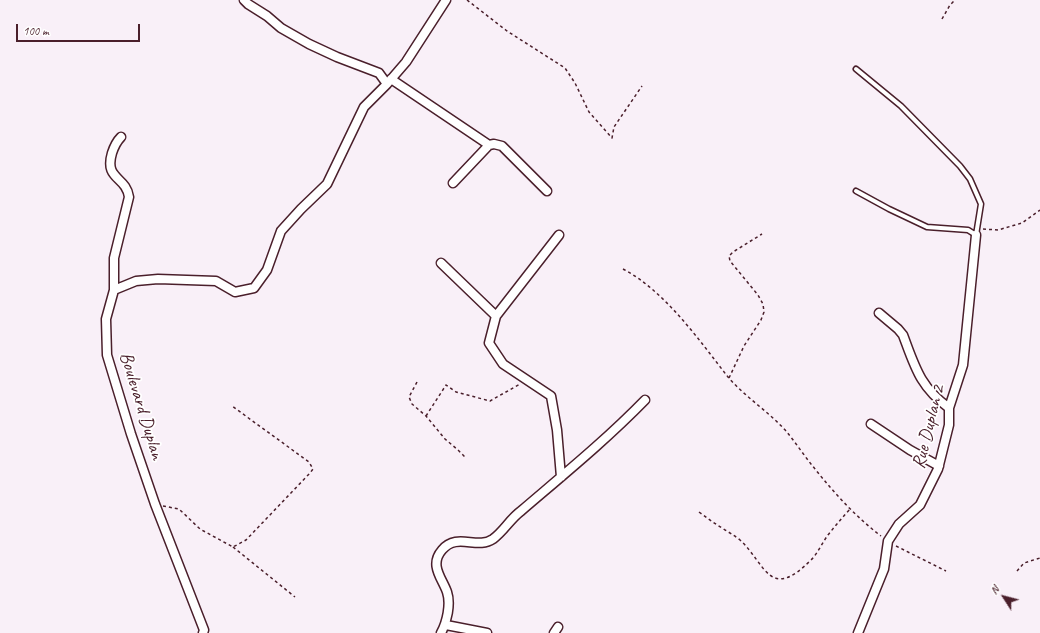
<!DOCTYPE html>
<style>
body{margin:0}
#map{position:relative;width:1040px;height:633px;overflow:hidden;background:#f9f0f8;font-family:Caveat,sans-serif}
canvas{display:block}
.north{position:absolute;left:984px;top:577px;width:40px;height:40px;-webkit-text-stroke:3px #fff;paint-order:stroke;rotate:306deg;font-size:11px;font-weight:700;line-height:16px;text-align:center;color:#4a1f2b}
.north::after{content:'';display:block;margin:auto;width:14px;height:18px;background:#4a1f2b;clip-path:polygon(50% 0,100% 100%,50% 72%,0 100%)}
.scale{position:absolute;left:16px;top:24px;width:124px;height:18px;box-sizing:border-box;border:2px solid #4a1f2b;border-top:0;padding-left:5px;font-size:12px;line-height:14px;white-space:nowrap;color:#4a1f2b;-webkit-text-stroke:3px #fff;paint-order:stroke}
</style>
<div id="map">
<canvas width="1040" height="633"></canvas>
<div class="north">N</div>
<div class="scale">100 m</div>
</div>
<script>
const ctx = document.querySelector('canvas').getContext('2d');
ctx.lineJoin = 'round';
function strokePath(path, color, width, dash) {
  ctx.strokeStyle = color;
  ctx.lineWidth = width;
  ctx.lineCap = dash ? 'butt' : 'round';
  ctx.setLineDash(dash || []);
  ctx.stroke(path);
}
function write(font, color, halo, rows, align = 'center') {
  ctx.font = font + ' Caveat,sans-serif';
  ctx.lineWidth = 3.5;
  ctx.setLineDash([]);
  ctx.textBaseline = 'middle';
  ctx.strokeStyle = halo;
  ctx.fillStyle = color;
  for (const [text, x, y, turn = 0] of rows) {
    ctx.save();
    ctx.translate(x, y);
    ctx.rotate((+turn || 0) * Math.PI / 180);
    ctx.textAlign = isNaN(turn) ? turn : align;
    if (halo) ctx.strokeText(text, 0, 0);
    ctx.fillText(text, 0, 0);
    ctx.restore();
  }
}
const path = new Path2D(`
 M467 0 507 31 565 68 575 83 589 112 612 138 614 127 642 86
 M942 19 950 5 955 0
 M983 229 998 230 1022 223 1040 210
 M623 269C665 291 699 340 728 377 745 397 768 411 786 431 796 443 805 457 815 469 835 494 856 517 881 536
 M729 378 744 346 761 320 764 312 763 304 758 295 730 261 729 256 733 252 762 234
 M417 382 409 397 412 404 426 416 445 439 458 450 466 458
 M426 416 446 385 456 392 490 401 520 384
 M163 506 179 509 200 529 233 547 246 540 310 473 313 469 309 462 232 406
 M699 512C707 518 714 523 722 528 728 532 734 535 740 540 766 564 769 602 811 560 818 553 822 543 828 535 835 526 842 518 850 509
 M896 546 946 571
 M233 547 295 597
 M1017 571 1024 563 1040 558`);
const lane = new Path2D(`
 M856 191 889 209 927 227 968 230 976 235 981 204 970 179 960 166 901 106 856 69`);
const street = new Path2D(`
 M244 0 248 4 267 16 281 28 309 44 337 57 379 73 387 84
 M391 79 489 145 494 144 502 146 547 191
 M453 183 489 145
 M559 235 496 316 489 343 503 364 551 396 557 430 561 477
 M441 263 496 316
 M114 290V258L129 197C126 176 104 180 112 153 114 147 116 142 121 137
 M879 313 898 329 903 335C915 367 920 387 949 408
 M871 424 910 450 939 466
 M446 625 487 633
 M203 633 204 630 155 504 131 434 107 355 106 319 114 290 136 281 158 279 216 281 235 292 254 288 267 270 281 231 301 209 327 184 364 107 387 84 406 62 446 0
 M441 633C447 622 451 604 447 592 442 578 429 565 442 550 457 532 477 550 493 539 504 531 510 519 521 511 563 475 606 440 645 400
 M554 633 558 627
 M858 633 884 569 888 541 899 524 920 505 938 469 949 425V408L963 365 976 235`);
const streetNames = [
 ["Boulevard Duplan",141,406,73],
 ["Rue Duplan 2",929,427,-76]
];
strokePath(lane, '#4a1f2b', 7);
strokePath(street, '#4a1f2b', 11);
strokePath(path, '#4a1f2b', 1.5, [3, 3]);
strokePath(lane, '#fff', 4);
strokePath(street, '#fff', 8);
write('19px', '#4a1f2b', '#fff', streetNames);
</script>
